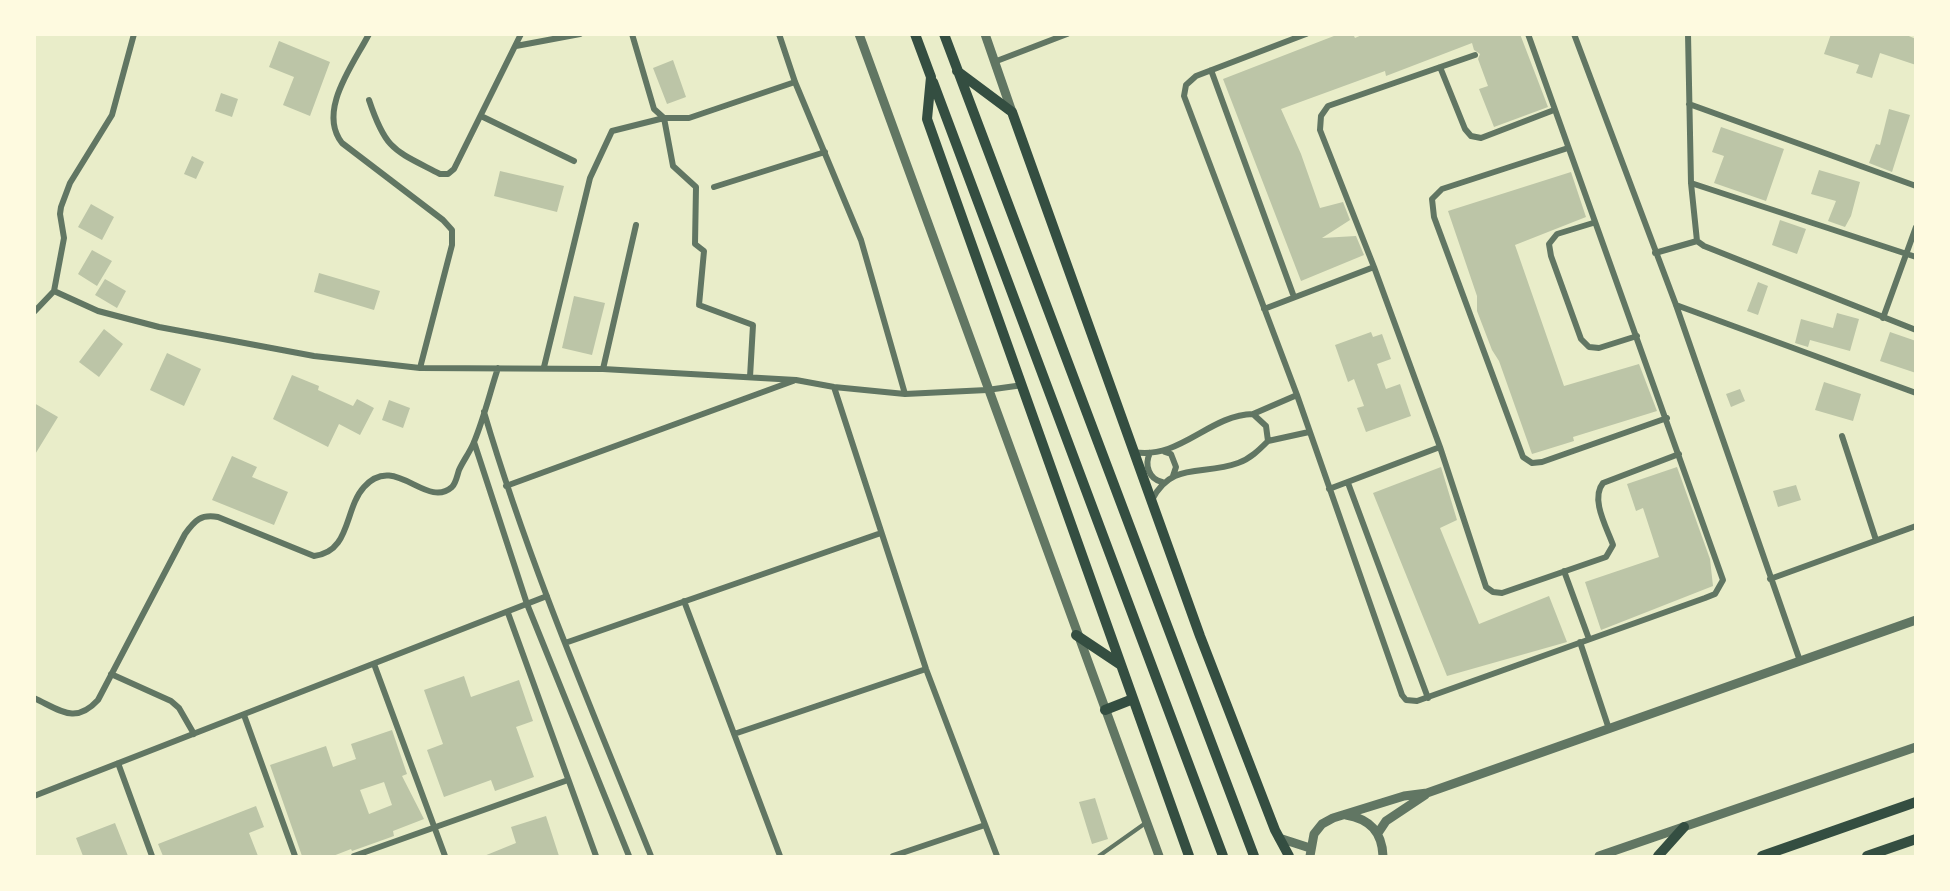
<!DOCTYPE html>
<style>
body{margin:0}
#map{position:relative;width:1950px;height:891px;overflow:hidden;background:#e9edc9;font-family:"DM Sans",sans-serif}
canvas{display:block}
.frame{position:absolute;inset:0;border:36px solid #fefae0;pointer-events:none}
</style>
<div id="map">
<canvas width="1950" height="891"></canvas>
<div class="frame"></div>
</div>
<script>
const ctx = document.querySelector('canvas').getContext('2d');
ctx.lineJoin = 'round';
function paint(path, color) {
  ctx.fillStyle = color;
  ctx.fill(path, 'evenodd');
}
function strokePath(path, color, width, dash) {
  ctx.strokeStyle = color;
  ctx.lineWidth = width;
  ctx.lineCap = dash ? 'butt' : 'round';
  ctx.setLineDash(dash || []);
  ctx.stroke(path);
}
const building = new Path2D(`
 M1339 34H1353L1355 38 1364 34H1520L1548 107 1494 127 1479 89 1488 86 1478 59 1480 54 1474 50 1472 43 1386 76 1385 71 1281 109 1301 154 1320 208 1343 202 1350 220 1322 238 1356 236 1364 255 1301 281 1223 79Z
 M1831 34H1904L1916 39V65L1880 53 1872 78 1856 73 1859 65 1824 54Z
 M279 41 330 62 310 116 283 105 294 77 269 67Z
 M673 60 686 97 667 104 653 68Z
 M221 93 238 99 232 117 215 111Z
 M1889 109 1910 115 1892 172 1869 163 1876 144 1880 145Z
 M1721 127 1784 149 1766 201 1714 183 1724 156 1712 152Z
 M192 156 204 162 196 179 184 174Z
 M1819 170 1860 182 1851 216 1845 227 1828 221 1836 201 1811 194Z
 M500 171 564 186 557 212 494 196Z
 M1571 172 1586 217 1515 245 1564 386 1639 364 1657 411 1573 437 1574 441 1532 454 1499 361 1492 350 1477 311V296L1448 211Z
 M91 204 114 217 102 240 78 227Z
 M1780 220 1806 229 1797 254 1772 245Z
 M92 250 112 261 97 286 78 274Z
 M319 273 380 291 374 310 314 292Z
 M105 279 126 291 117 308 95 295Z
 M1758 282 1768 286 1758 315 1747 311Z
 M574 296 605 303 592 355 562 348Z
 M1837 313 1859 319 1850 351 1810 340 1808 347 1795 343 1801 319 1833 328Z
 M104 329 123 344 99 377 79 362Z
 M1371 332 1373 337 1382 334 1391 359 1377 364 1386 389 1400 384 1411 416 1366 432 1357 408 1364 406 1354 379 1348 382 1335 345Z
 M1890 332 1916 341V373L1880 361Z
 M167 353 201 369 184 406 150 390Z
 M292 375 319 386 318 390 353 406 357 399 374 408 360 435 339 424 328 447 273 419Z
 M1824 382 1861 394 1853 421 1815 410Z
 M1740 389 1745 401 1731 407 1726 394Z
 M389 400 410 408 403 428 382 420Z
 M34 403 58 417 34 456Z
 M232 456 257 467 252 477 288 492 274 525 212 500Z
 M1441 467 1457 520 1440 528 1479 624 1549 596 1567 642 1447 676 1373 493Z
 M1677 467 1710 559 1713 586 1601 630 1585 582 1659 557 1643 508 1636 511 1627 484Z
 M1796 485 1801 500 1778 507 1773 491Z
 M464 676 471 697 519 680 533 721 516 727 534 777 495 791 491 780 444 797 427 750 443 744 424 690Z
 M392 730 407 774 402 776 424 819 393 831 394 836 352 851 351 849 333 856H302L270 765 326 746 333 767 356 759 351 744ZM384 782 392 805 369 814 360 790Z
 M1095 798 1108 839 1092 844 1079 802Z
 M256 806 264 827 249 833 258 856H163L158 844Z
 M546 816 559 856H484L516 843 511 827Z
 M115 823 128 856H83L76 838Z`);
const service = new Path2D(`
 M1099 856 1147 822`);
const minor = new Path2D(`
 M369 34C353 65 317 111 342 143L443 220 452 230V245L420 368
 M632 34 654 109 664 118H689L795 82
 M779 34 795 82 861 240 905 394
 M1306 34 1196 76 1186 85 1184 96 1297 395 1402 695 1406 700 1417 701 1705 598 1715 594 1723 580 1528 34
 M1574 34 1676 305 1800 661
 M1688 34 1691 183 1697 241 1704 246 1916 330
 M516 46 580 34
 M994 62 1067 34
 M1440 67 1465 129 1471 136 1481 138 1554 110
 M1211 70 1294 297
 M369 100C386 151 394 150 440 174H448L454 169 521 34
 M1689 104 1916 186
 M481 116 574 161
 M1568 148 1442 189 1432 199 1434 217 1523 457 1532 463 1542 462 1667 418
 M1691 183 1916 257
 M714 187 825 152
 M1593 223 1557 234 1549 244 1551 256 1581 339 1589 347 1599 348 1637 336
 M1655 253 1697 241
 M1374 267 1440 447 1486 587 1493 592 1502 593 1606 557 1613 545C1607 528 1590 499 1603 483L1679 454
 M54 291 64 238 60 214 61 207 70 183 112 115 134 34
 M1676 305 1916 393
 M1264 309 1374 267 1320 130 1321 116 1328 106 1475 55
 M34 312 54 291 98 311 159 327 314 356 420 368 603 369 796 380 834 387 905 394 987 390 1023 385
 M1883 318 1916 227
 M544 367 590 178 612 131 664 118 673 166 696 187 695 244 704 251 699 305 753 325 750 377
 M603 369 636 225
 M834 387 926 669 997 856
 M484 412C529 564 592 710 651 856
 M1253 414 1297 395
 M1842 436 1876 540
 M1268 441 1309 432
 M474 442 527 604 629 856
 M1134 452C1180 460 1209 415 1253 414L1266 426 1268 441C1259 450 1250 459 1238 463 1203 476 1171 461 1152 500
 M1165 452 1171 454 1176 467 1173 476
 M1150 453C1144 465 1149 479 1162 482
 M1348 483 1428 698
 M506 486 793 381
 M1329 489 1440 447
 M1564 571 1589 639
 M1770 579 1916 526
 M684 601 780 856
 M508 613 596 856
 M1580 642 1609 729
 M565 643 881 533
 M374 664 445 856
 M111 674 171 701 179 708 194 734
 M34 698C60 710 75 725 98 700L185 534C195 520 201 514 218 517L314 556C351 552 344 509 364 487 395 452 426 510 452 487 456 483 457 476 459 470 463 461 470 452 474 442 484 418 490 392 498 368
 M244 715 295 856
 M734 734 926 669
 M118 763 152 856
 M34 796 547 596
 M354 856 568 780
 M893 856 985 825`);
const tertiary = new Path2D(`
 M859 34 1159 856
 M985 34 1012 112
 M1346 815C1370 819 1382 832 1383 856
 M1378 833 1386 821 1425 795
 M1279 838 1310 848
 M1310 856 1314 834 1322 824 1333 818 1404 796 1427 793 1916 620
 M1599 856 1916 747`);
const secondary = new Path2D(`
 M915 34 931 77 927 119 1189 856
 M944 34 1254 856
 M957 71 1012 112 1200 636 1275 830 1289 856
 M933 82 1223 856
 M1076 635 1121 665
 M1105 710 1133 699`);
const primary = new Path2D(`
 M1658 856 1684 827
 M1762 856 1916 802
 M1867 856 1916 839`);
paint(building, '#bcc5a7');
strokePath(service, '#617663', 4);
strokePath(minor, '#617663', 6);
strokePath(tertiary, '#617663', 9);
strokePath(secondary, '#344e41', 10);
strokePath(primary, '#344e41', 10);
</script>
